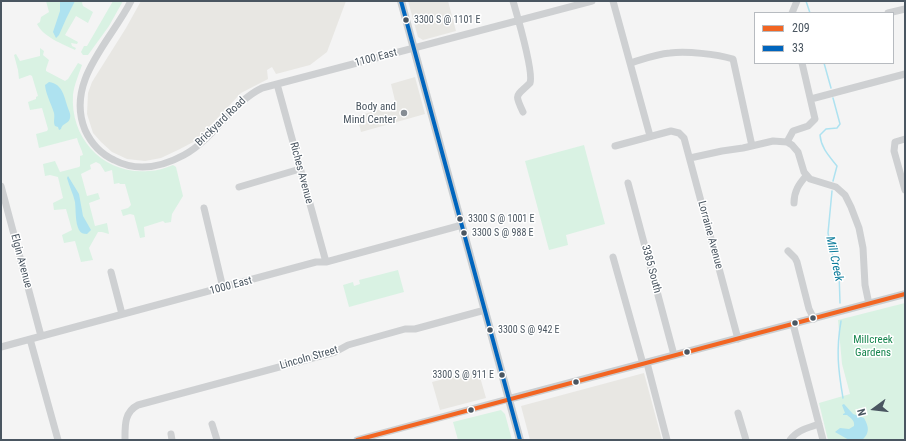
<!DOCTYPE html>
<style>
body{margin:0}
#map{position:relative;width:906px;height:441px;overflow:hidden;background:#f4f4f4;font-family:"Roboto Condensed",sans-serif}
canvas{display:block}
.frame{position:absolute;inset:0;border:2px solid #4a5661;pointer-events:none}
.legend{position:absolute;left:754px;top:12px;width:140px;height:52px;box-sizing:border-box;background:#fff;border:1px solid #b7bbc0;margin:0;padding:5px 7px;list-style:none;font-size:12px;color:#4a5661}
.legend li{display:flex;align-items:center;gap:8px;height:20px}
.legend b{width:20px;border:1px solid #b7bbc0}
.north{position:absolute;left:854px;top:389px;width:40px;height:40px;-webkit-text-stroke:3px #fff;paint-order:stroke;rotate:255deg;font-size:11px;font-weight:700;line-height:16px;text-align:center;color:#4a5661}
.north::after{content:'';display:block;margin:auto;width:14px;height:18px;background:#4a5661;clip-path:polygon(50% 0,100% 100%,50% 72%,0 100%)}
</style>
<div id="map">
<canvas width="906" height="441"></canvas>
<div class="frame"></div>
<ul class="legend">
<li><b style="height:5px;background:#f26522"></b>209</li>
<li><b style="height:5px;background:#0065bd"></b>33</li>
</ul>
<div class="north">N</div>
</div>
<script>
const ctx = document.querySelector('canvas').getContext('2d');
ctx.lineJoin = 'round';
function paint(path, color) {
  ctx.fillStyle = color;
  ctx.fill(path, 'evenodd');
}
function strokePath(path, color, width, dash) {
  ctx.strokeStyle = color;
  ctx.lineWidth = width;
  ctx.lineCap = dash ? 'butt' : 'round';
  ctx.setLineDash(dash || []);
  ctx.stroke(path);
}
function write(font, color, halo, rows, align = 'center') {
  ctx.font = font + ' "Roboto Condensed",sans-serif';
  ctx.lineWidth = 3;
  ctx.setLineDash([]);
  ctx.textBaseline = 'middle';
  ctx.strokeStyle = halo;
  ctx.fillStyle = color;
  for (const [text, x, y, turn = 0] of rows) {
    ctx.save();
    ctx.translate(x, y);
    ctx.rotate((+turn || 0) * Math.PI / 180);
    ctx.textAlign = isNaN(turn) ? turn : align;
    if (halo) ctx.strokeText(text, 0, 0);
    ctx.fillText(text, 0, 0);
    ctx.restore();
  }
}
const commercial = new Path2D(`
 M141 1H346L327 52 310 65 276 74 272 67 267 70 268 79 241 93 197 140 180 149 161 158 145 161 127 159 112 152 101 142 93 133 87 114 88 93 92 82 126 28Z
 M408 1H448L456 31 423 40 418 37Z
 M415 77 425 114 361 132 357 116 396 105 391 84Z
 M478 370 486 398 440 410 432 382Z
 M644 373 662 440H530L521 406Z`);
const green = new Path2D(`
 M46 1H83L82 3 83 6 93 12 88 23 76 16 65 35 78 42 77 44 71 43 72 46 76 48 75 50C63 44 43 37 37 24L40 22 41 17 49 12Z
 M113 1H123L109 26 88 55H83L81 52 84 46H87Z
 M40 48 44 51 43 55 49 60 46 69V71L65 81 68 79 78 63 82 65C79 74 74 85 73 95 70 139 104 175 149 171 157 171 165 168 173 165L176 167 183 196 172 214 171 222 165 223 163 221 144 227 145 237 140 238 134 215 130 214 123 216 121 210 128 208 131 205 125 184H120L119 183 114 184 112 170 105 172 100 164 96 162 90 165 91 169 81 174 87 196 98 193 100 199 89 203 95 226 107 223 109 234 102 232H98L89 248 93 260 81 262 75 241 64 243 62 235 72 230 66 209 54 210 53 203 63 198 58 177 50 175 45 176 43 164 55 161 60 172 79 167 80 166V156L83 155C82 149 78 144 77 138L39 148 36 134 47 131 48 129 42 108 30 110 28 102 36 99V97L38 96 32 76 30 75 19 79 18 70 14 55 16 54 20 61 40 56Z
 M584 145 605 224 566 235 568 245 549 250 525 161Z
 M398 270 404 292 349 307 343 285 353 282 354 286 360 284 359 280Z
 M905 303V440H828L819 403 850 394 842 364 838 320Z
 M501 410 505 414 512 440H458L453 422Z`);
const water = new Path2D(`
 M60 1H75L66 19 59 35 56 38 53 32 60 11Z
 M49 82C63 84 64 97 68 108 69 111 71 114 70 118 69 124 62 123 61 129L59 130 58 127 55 126C53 122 55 118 54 113 51 103 46 95 45 85Z
 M68 176 79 194 83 216 91 230 87 234C83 234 81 233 79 230 75 222 76 210 75 202 73 193 69 186 67 178Z
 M844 404 853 414 864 418C869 427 870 433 862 440H849L835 432 840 428 849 429 854 426C855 421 851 418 847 415H843V414L845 413 842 405Z`);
const stream = new Path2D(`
 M806 1 810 13
 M824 63 831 88
 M833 181 837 166C829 156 821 148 820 135L826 129 837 128 840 124 833 98
 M832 191 828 233 834 262 839 272 840 303
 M841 321C836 350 838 369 843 398`);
const minor = new Path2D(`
 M131 1C111 41 65 81 85 130 91 143 101 154 114 160 137 172 162 167 184 155 215 138 231 103 262 88L592 1
 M513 1C517 15 534 72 530 83 516 97 514 93 523 112
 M613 1 650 136
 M792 13 797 1
 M888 13 905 9
 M630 63C643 59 657 54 670 53 687 51 716 54 733 59L752 146
 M277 84 326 262
 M811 99 905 74
 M905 139 895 142 894 151 905 190
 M787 142 793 131 808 126 815 119 802 63
 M615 146 671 131 679 133 684 138 738 339
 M690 158 722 151 743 148 773 141 787 142 792 145 798 152 804 172 810 179 836 187 845 195 851 207 859 228 863 248 865 285 869 304
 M628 183 674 355
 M1 186 41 336
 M239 187 300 169
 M794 203C794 191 799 184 806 176
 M204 208 223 288
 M788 251 795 258 797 262 809 309 814 319
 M613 257 643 364
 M111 272 122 314
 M793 324 823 440
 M30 339 58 440
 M1 347 316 262H326L462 225
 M647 363 667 440
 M738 413 746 440
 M212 424 217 440
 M171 434 172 440
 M125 440C125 426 124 412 138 405L335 352 348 345 405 329H415L485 310
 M357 440 509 399
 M790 440C797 430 808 428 819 424`);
const major = new Path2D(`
 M401 1 520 440
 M509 399 905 294`);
const bus1 = new Path2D(`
 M357 440 905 294`);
const bus2 = new Path2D(`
 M401 1 520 440`);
const markers = [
 [406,20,3.5,"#4a5661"],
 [404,113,4,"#868d94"],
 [460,219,3.5,"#4a5661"],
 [464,233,3.5,"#4a5661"],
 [813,318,3.5,"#4a5661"],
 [795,323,3.5,"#4a5661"],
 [490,330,3.5,"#4a5661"],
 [687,352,3.5,"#4a5661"],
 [502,375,3.5,"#4a5661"],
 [576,382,3.5,"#4a5661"],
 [471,410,3.5,"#4a5661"]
];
const busNames = [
 ["3300 S @ 1101 E",414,20],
 ["3300 S @ 1001 E",468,219],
 ["3300 S @ 988 E",472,233],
 ["3300 S @ 942 E",498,330],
 ["3300 S @ 911 E",494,375,"right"]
];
const streetNames = [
 ["1100 East",376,58,-15],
 ["Brickyard Road",221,122,-44],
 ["Riches Avenue",301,173,75],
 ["Lorraine Avenue",710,235,75],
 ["Elgin Avenue",21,261,75],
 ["3385 South",651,269,75],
 ["1000 East",231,286,-15],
 ["Lincoln Street",309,358,-16]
];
const poiNames = [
 ["Body and",396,107],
 ["Mind Center",396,120]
];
const parkNames = [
 ["Millcreek",873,340],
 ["Gardens",873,353]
];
const waterNames = [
 ["Mill Creek",834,259,78]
];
paint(commercial, '#e8e7e3');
paint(green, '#d9f2e3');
paint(water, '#aee2f0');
strokePath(stream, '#aee2f0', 1.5);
strokePath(minor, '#ced0d2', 7);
strokePath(major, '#caced1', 8);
strokePath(bus1, '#f26522', 4);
strokePath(bus2, '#0065bd', 4);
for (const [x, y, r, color] of markers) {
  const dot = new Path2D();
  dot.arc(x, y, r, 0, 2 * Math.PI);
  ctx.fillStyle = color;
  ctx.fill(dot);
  strokePath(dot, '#fff', 1.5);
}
write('10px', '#4a5661', '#fff', busNames, 'left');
write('11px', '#4a5661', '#fff', streetNames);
write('11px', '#4a5661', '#fff', poiNames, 'right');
write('11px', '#17864f', '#fff', parkNames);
write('italic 12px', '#0c7c9b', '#fff', waterNames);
</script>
